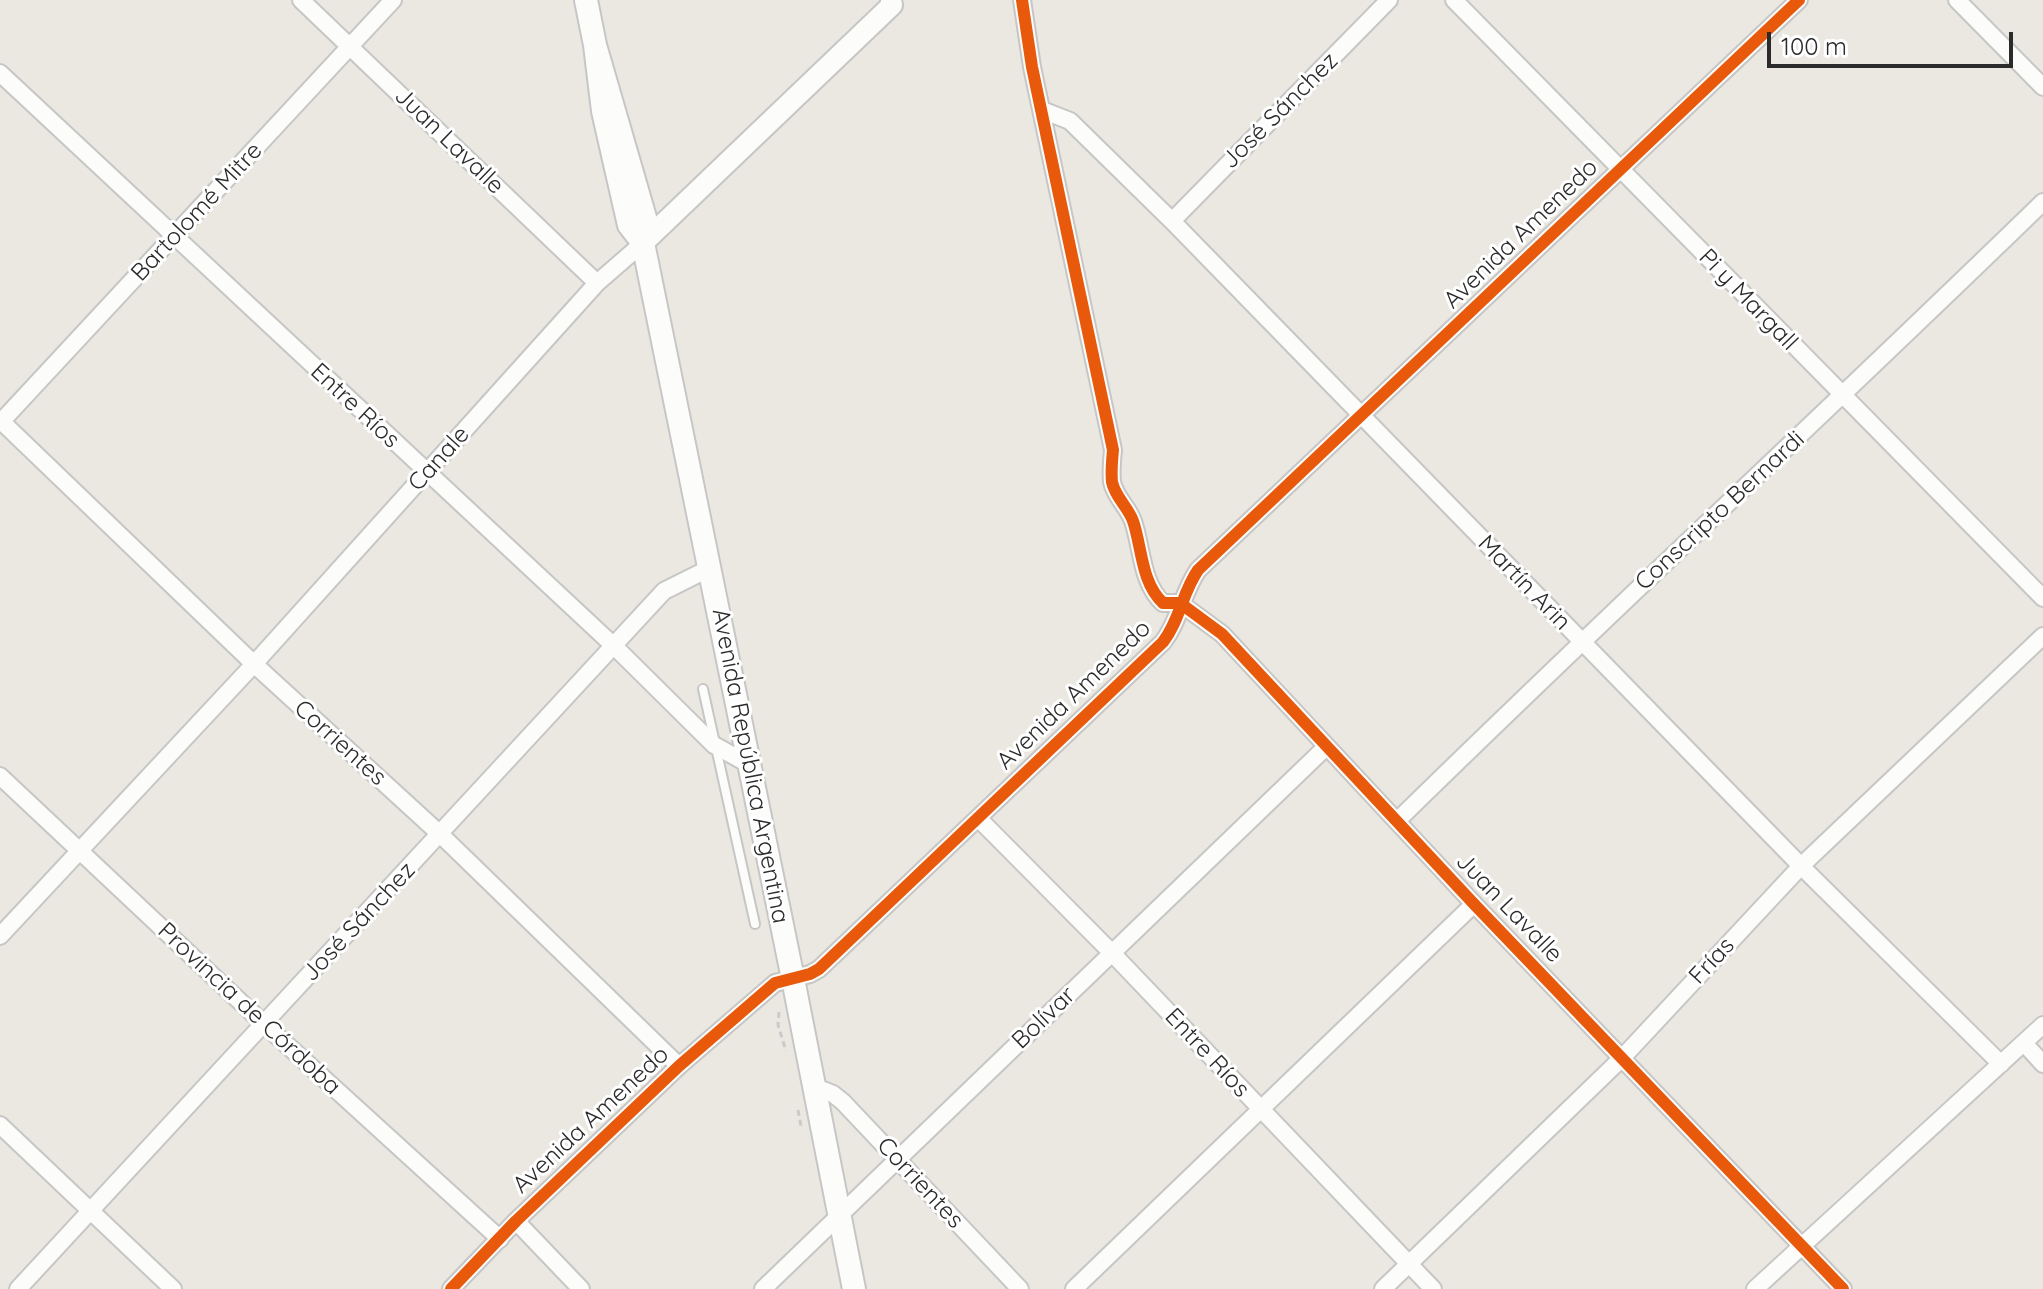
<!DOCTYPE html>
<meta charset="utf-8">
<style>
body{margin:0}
#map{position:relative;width:2043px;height:1289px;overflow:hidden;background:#eae8e1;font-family:Quicksand,sans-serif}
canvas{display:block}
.scale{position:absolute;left:1767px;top:32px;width:246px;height:36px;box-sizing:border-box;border:4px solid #2b2b2b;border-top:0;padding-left:10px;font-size:24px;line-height:28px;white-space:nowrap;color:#2b2b2b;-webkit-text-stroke:6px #fff;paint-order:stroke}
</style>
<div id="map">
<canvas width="2043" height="1289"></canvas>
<div class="scale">100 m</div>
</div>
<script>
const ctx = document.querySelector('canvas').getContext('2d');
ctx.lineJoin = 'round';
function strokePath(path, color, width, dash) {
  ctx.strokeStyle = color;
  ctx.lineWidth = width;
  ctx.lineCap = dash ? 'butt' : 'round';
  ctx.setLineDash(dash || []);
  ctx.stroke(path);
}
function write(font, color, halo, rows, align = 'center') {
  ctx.font = font + ' Quicksand,sans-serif';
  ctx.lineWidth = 6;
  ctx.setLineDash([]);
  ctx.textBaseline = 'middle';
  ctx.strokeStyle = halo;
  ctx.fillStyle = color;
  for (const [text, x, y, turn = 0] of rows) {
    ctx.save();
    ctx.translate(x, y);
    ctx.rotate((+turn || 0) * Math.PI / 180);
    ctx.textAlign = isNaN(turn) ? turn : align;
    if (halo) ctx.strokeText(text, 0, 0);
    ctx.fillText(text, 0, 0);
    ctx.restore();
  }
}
const path = new Path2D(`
 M779 1012 778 1025 786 1051
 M798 1110 801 1126`);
const service = new Path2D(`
 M703 689 755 924`);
const minor = new Path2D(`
 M301 0 597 283
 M1022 0 1032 67 1113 450C1112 460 1111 472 1112 482 1115 497 1128 507 1133 521 1142 547 1141 583 1163 603H1180L1222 634 1474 904 1843 1289
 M1454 0 2043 598
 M1957 0 2043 87
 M0 73 615 647 714 745 750 765
 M1042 110 1070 121 1172 221 1801 866 2001 1064
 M1172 221 1389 0
 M0 420 254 664 441 835 679 1066
 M0 423 393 0
 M0 776 264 1024 500 1239
 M979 819 1112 953 1433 1289
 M1397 821C1610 612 1829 410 2043 202
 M0 936 254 664 597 283 643 243
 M2024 1043 2043 1064
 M813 1086 833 1094 843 1102 1020 1289
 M0 1125 173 1289
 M516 1221 581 1289
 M18 1289 664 591 710 568
 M451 1289 516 1221 679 1066 775 983 810 974 819 969 1163 642C1180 620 1182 593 1198 570L1799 0
 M763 1289 1326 747
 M1074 1289 1474 904
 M1383 1289 1622 1058 1801 866 2043 636
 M1755 1289 2043 1025`);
const tertiary = new Path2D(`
 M643 243 892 5 891 0`);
const secondary = new Path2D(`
 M586 0 595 45
 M643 243 629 225 603 111 595 45 646 221 643 243 793 979 854 1289`);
const cycleway = new Path2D(`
 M1022 0 1032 67 1113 450C1112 460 1111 472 1112 482 1115 497 1128 507 1133 521 1142 547 1141 583 1163 603H1180L1222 634 1474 904 1843 1289
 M451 1289 516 1221 679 1066 775 983 810 974 819 969 1163 642C1180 620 1182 593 1198 570L1799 0`);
const streetNames = [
 ["José Sánchez",1280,111,-45],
 ["Juan Lavalle",449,141,44],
 ["Bartolomé Mitre",197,212,-47],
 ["Avenida Amenedo",1521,234,-44],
 ["Pi y Margall",1748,300,46],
 ["Entre Ríos",355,406,43],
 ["Canale",439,459,-48],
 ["Conscripto Bernardi",1720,511,-43],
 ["Martín Arin",1524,583,46],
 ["Avenida Amenedo",1074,695,-44],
 ["Corrientes",340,743,42],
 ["Avenida República Argentina",750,766,79],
 ["Juan Lavalle",1509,908,46],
 ["José Sánchez",359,922,-47],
 ["Frías",1712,961,-47],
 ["Provincia de Córdoba",249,1009,43],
 ["Bolívar",1044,1018,-44],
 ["Entre Ríos",1207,1053,47],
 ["Avenida Amenedo",591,1120,-43],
 ["Corrientes",920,1183,47]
];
strokePath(service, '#c7c6c6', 12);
strokePath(minor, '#c7c6c6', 20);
strokePath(tertiary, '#c7c6c6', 24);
strokePath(secondary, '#c7c6c6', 26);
strokePath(path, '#cacac9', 3, [6, 4]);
strokePath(service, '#fcfcfa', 8);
strokePath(minor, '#fcfcfa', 16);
strokePath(tertiary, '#fcfcfa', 20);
strokePath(secondary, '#fcfcfa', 22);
strokePath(cycleway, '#e8590c', 12);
write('24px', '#2b2b2b', '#fff', streetNames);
</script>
